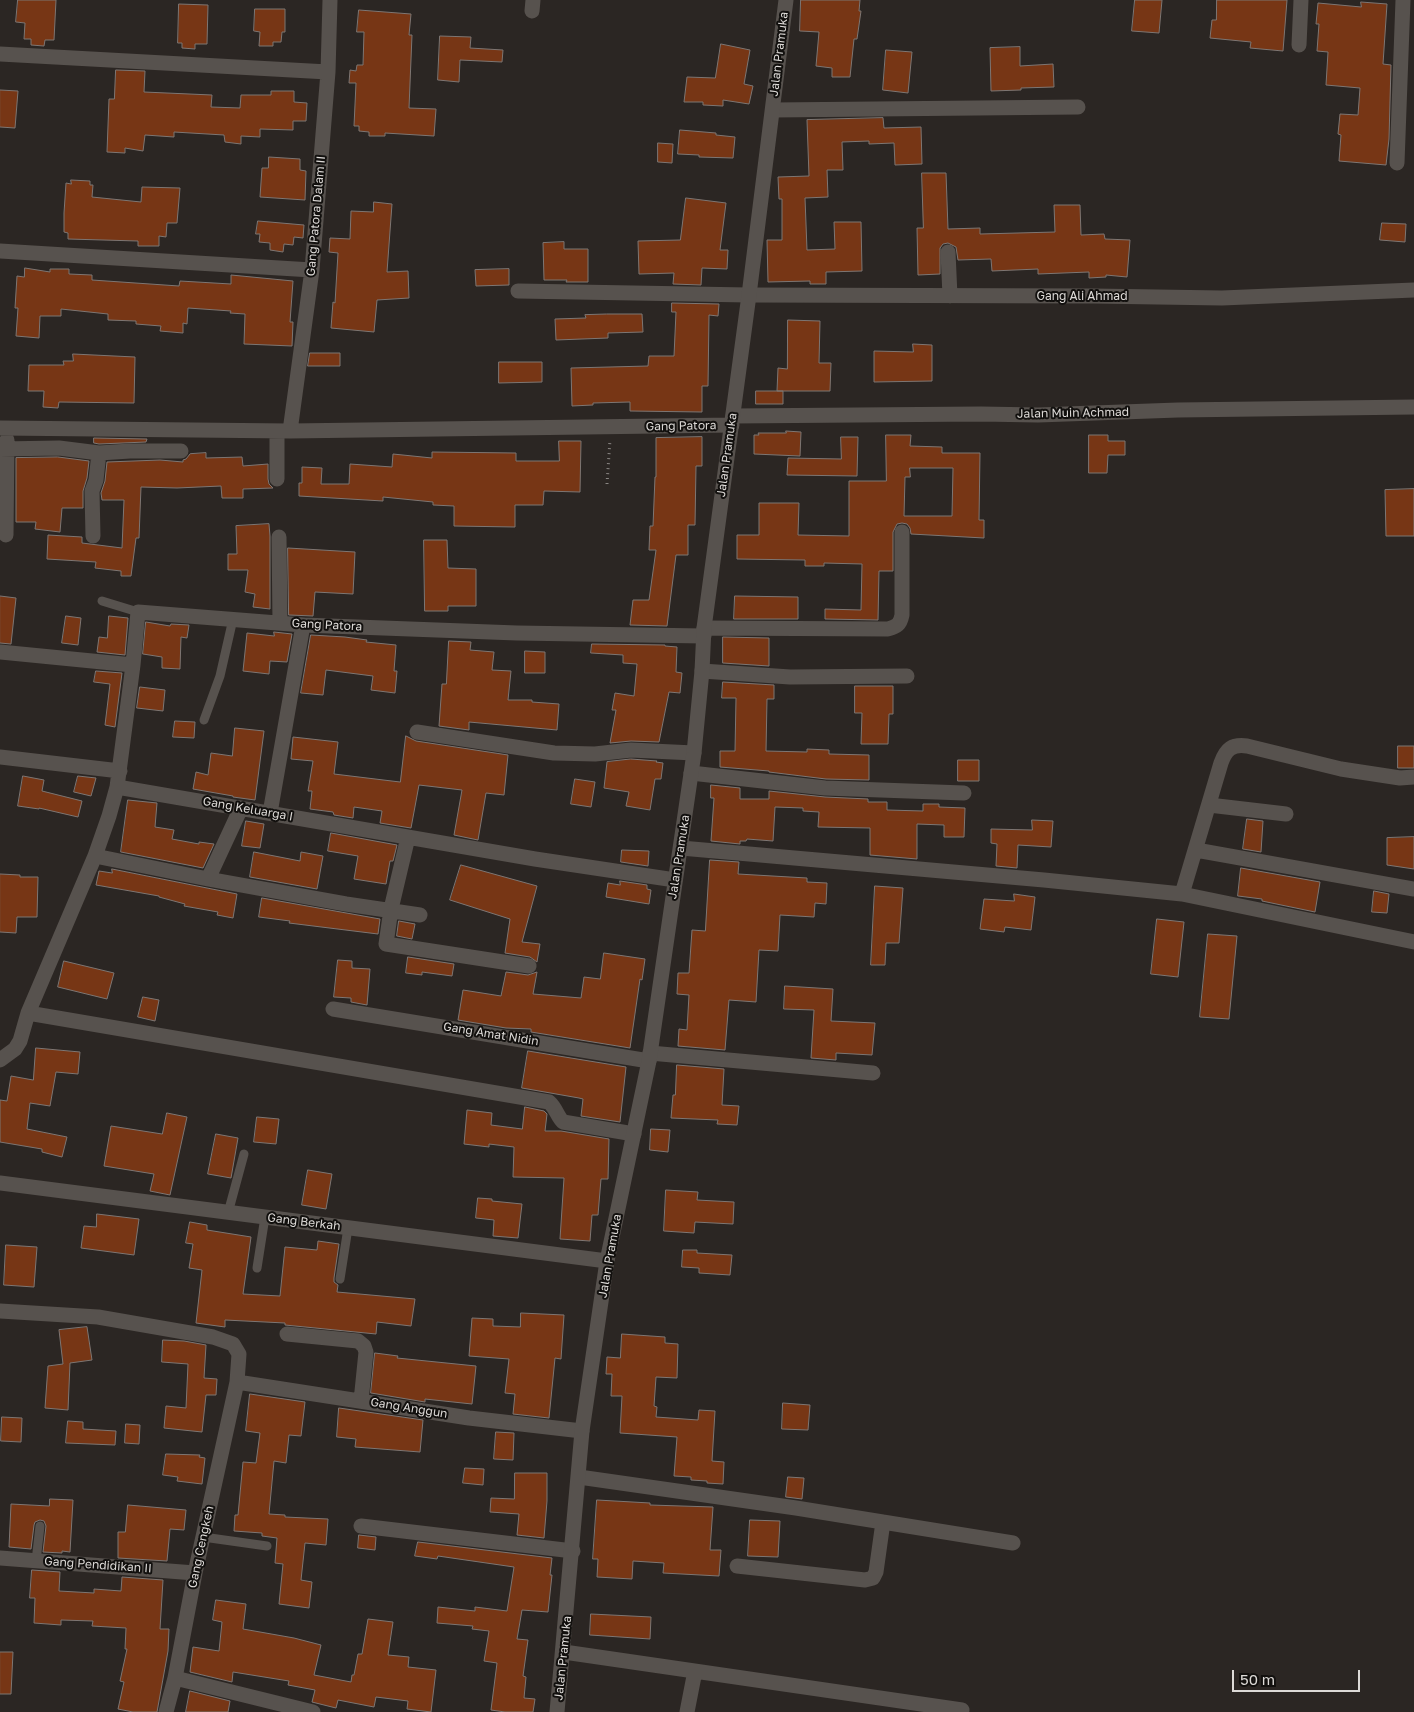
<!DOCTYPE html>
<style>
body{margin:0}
#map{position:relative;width:1414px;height:1712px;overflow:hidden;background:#2b2623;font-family:"Golos Text",sans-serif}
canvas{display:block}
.scale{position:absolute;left:1232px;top:1670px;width:128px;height:22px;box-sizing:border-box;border:2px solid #dddad7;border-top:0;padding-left:6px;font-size:15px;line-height:18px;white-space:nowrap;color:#dddad7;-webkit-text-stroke:4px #12100e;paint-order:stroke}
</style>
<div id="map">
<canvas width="1414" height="1712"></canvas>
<div class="scale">50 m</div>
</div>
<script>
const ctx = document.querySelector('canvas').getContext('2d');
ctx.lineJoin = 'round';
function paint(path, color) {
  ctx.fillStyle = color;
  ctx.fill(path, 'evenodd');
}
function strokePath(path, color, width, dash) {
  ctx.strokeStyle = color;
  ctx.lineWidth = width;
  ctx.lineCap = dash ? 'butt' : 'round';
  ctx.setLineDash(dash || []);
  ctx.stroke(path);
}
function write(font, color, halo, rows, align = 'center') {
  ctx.font = font + ' "Golos Text",sans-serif';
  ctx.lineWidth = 4;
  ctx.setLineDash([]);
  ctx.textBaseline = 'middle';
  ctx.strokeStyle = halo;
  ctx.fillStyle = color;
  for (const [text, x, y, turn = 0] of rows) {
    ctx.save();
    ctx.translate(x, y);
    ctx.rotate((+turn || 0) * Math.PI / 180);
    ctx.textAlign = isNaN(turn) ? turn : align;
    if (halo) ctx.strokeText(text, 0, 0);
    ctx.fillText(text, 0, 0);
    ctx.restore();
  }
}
const building = new Path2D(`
 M18 0H56L54 40H45L44 46 31 45V39H24L25 23 16 22Z
 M801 0H860L859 11H861L857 39H854L850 77H832V68L816 66 819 32 800 31Z
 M1135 0H1162L1159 33 1132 31Z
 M1217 0H1287L1283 51 1250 48 1251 42 1210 38 1212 20H1216Z
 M1361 2 1387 4 1383 64 1391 65 1389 139 1386 165 1339 161 1341 135 1338 134 1340 114 1358 115 1360 88 1326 85 1328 52 1317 51 1319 24H1316L1318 3 1361 7Z
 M179 4 208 5 207 44H195V49L182 48V43H178Z
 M255 9H285V32H282L281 42H273V46H259L260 32 254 31Z
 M359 10 411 14 409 35H412L409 108 436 109 434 136 385 133V136H369V132L359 131V126H354L356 83H349L350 70 356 71 357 65H363L364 32H357Z
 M440 36 471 37 470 48 503 50 502 62 460 60 459 82 438 80Z
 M721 44 750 50 744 84 753 86 749 104 723 100V106L703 105V102H684L687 77 715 78Z
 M1020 47V66L1053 64 1054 87 1021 88V90L991 91 990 48Z
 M886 50 912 52 908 93 883 90Z
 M116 70 145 71 144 92 212 95 211 107 240 108 241 95H271V91H294V102L307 103 306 121H293V130L260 129V137L241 136V144L225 142 224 135 174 132V137L145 135 143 151 125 148V153L107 152 109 99H114Z
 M0 90 18 91 15 128 0 127Z
 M883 118 884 128 921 127 922 164 895 165 894 143 869 144V141L842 142 843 170H827L828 197 805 198 807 250 835 249 834 222H861L862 271 826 272V284H810V281L768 282 767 240H782V199H779L778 177 809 176 807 120Z
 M680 130 716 133V135L735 137 733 158 699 157V155L678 154Z
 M658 143 673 144 672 163 658 162Z
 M269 157 300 159V170L306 171 305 200 260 197 262 168H268Z
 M922 173H946L948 229 980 228V234L1055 232 1054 205H1080L1081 235 1104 234 1105 239 1130 240 1127 277 1106 275V277L1089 278V272L1038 274V269L992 271 991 259 958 260 956 247 948 243 943 244 940 248V274L918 275 917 228H923Z
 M71 180 90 181V185H93L92 197 141 202 142 187 180 188 177 223H167L166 237 159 236V246H138V241L68 239V233L64 232V213L66 183 71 184Z
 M686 198 726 203 720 250H728L727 269 702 268 701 285 673 284 674 273 639 274 638 241 680 240Z
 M374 202 392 204 387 272 408 271 409 298 377 300 374 332 331 328 333 302 335 303 338 253 329 252 330 238 350 239 351 211 373 212Z
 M258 221 304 225 303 238 294 237 293 245 284 244 283 252 270 250V243L259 242 260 234H256Z
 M1382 223 1406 224 1405 242 1380 240Z
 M564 242V249H588V282H566L567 280H544L543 243Z
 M25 268 50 272V269H69V274L92 275V280L179 286 180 281 231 284V275L293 281 290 322H293L292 346 244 344 245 314 230 313 231 311 188 308 187 324 183 323V333L160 331 161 326 136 324V321L108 320V314L61 309V316H40L39 338 16 336 18 308H15L17 276 24 277Z
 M509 269V285L476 286 475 270Z
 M672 303 719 304 718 316 709 315 708 386H702V412L630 411V402L593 403V405L572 406 571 368 648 366 649 356H674L676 312H672Z
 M607 314H642L643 332 608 333V338L556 340 555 319 586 318 585 315Z
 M788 320 820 321 819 363H831L830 391H777L778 368 787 369Z
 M913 344 932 345V381L874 382V351L913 352Z
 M310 353H340V366H308Z
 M73 354 135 357 134 403 59 402 58 408 43 407 44 391H28L29 365H64L63 361H73Z
 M499 362H542V382L499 383Z
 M756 391H783V404H756Z
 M786 431 801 432 800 456 754 454V435H759L758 433H786Z
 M886 435H911L910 446 942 447V453H980L979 520H984V538L911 534 910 528 907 524 902 523 897 524 893 532V571H879L878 620 825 619V609L861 610 862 564 824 563V566H805V560L737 559V535H759V503H799L798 535 849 536V481H886ZM910 468H953L952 516H904L905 477H910Z
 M1089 435H1108V441H1125V455H1108L1107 473H1089Z
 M702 437V466H696L695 525H688V555H676L667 626 630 625 633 600H649L656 550H649L650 526H653L655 477H656V438Z
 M841 437H858L857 476 787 475 788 458 841 459Z
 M94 438 147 439 146 442 99 444 94 443Z
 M559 441H581L580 492 544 491 543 505H515V527L454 526V506L433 505V502L383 497V501L299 496V483H302V467L322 468 321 484H349L350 464 392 467 393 454 432 458V452L516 453V461H559Z
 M206 453V458L242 457 243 466 268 464V479L269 484 273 488 243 489V498H222L221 486 177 488 141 487 139 538H136L131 576H121V571L95 568 96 562 47 559 48 535 82 537V543L122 548 124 500H102L101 493 105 481 107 462 160 460 183 462V460L186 459 190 454Z
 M58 457 89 461 87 478 83 491V508H62L60 532 35 529 36 522H16V458Z
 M1414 489V536H1386L1385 490Z
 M269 524 270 536V609L253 607 255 594 245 592 248 570H228V554H237L236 526Z
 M424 540H447L448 568 476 569V606H448V611H425Z
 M288 548 355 552 353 594 315 592 313 616 289 615Z
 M0 596 16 598 11 644 0 643Z
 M735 596 798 597V619H734Z
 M66 616 81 618 78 645 62 643Z
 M109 616 128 618 125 655 97 652 99 637 107 638Z
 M146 622 170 626 171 624 189 625 187 638 181 637 180 669 162 668V657L143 654Z
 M274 632 292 634 287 662 270 661 269 674 243 671 247 633 274 636Z
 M311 635 345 637 367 640 366 642 396 645 394 671H397L395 693 371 690 373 676 326 670 323 695 301 693Z
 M723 637 769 638V666L723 663Z
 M449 641 471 642 470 650 494 652 492 670 511 671 508 700H532V702L559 704 557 730 469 722V730L439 726 442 684H446Z
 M592 644 665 645V646L677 647 676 672 682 673 680 693 669 692 659 742 631 741 610 743 616 710H612L615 693 634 696 637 664 623 663V655L591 653Z
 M525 651 545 652V673H525Z
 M96 671 122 673 115 727 105 725 110 684 94 682Z
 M723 682 774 685V699H767L766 751 807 752V749L829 750V754L869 755V780L826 779 769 772V771L720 767V751H735L736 698H722Z
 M855 686H893V714H889L888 744H861L862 713H855Z
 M140 687 165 690 163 711 137 708Z
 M175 721 195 722 194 738 173 737Z
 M235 728 264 731 255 800 233 797V796L193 789 196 772 208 775 211 753 232 756Z
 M406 736 416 741 508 755 504 795 486 793 478 840 454 835 462 790 419 785 411 828 380 823 382 811 354 807 353 818 334 815 333 812 310 809 312 791H308L313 761 291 759 293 737 338 742 334 774 400 782Z
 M1398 746H1414V768H1398Z
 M631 759 657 761 656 762 663 763 661 779H655L650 810 626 806 629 792 604 788 607 762Z
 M958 760H979V781H958Z
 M23 776 44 780 42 791 82 801 78 817 39 808V809L18 806Z
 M78 776 96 778 91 796 74 792Z
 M575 779 595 782 591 807 571 804Z
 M711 785 740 788V799H769V791L825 797 868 799V802H887V810L923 811V804H939V807L965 808 964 837H944V825L917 824V859L870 855V828L818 827 819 812 803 811V808L775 807 773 841 747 839 746 841H740V844L711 841 714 798H711Z
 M128 800 157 803 155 827 174 830 172 839 199 844V842L214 844 203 868 121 852Z
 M1247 819 1263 821 1261 852 1243 849Z
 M1032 820 1053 821 1051 847 1018 845 1017 868 996 866 997 844 991 843V829L1032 830Z
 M246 821 264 824 260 848 242 846Z
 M331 833 397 845 393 861H390L386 884 354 879 358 856 328 851Z
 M1414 837V869L1387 865V838Z
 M622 850 649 851 648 866 621 862Z
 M254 852 300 861 301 852 323 856 317 889 250 877Z
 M710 860 739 862 738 874 807 878V882L827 883 826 904 815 903 814 917 780 915 778 951 759 950 756 1002 729 1000 725 1050 678 1046 679 1029 687 1030 689 995 677 994 678 973H689L692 930 705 931Z
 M461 865 537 886 522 942 540 944 537 962 530 957 505 953 510 919 450 900Z
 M1241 868 1320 882 1315 912 1262 901V899L1238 896Z
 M112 869 237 894 233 918 217 915 218 912 184 906 185 904 159 897V896L96 885 99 871 112 873Z
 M0 874 20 875V877H38L37 917H17L16 933 0 932Z
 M620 881 647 885V889L651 890 649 904 606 897 608 883 620 885Z
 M875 886 903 888 899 943H886L885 965H871Z
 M1374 891 1389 894 1387 913 1372 912Z
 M1014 894 1035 897 1031 930 1005 927 1004 932 980 929 984 899 1014 901Z
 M262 898 380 919 378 934 289 923 290 921 259 917Z
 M1157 919 1184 922 1178 977 1151 974Z
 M399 921 415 924 412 939 397 936Z
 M1208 934 1237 936 1229 1019 1200 1017Z
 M604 953 645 959 642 980 640 979 630 1048 531 1032V1029L506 1028 458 1020 463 990 501 996 506 972 528 975 537 972 533 994 581 998 584 977 600 979Z
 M408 957 454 964 452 976 422 972V975L406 973Z
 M338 960 352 961V968L370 969 367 1005 351 1002V998L334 997Z
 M64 961 114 973 107 999 58 987Z
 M785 986 833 989 831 1021 875 1023 872 1055 836 1053V1060L811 1058 814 1010 784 1009Z
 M143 997 159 1000 155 1021 138 1017Z
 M36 1048 80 1052 78 1074 56 1072 50 1106 30 1103 27 1129 67 1137 62 1157 42 1152V1149L0 1142V1100L7 1101 11 1076 33 1080Z
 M528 1051 626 1067 620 1122 581 1116 583 1099 579 1098 522 1088Z
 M677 1065 724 1069 722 1105 739 1106 737 1125 717 1124 718 1120 671 1118 673 1095H675Z
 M525 1107 544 1111 547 1114 545 1131H561L609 1139 608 1179H601L598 1215H592L590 1241 560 1239 564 1178 513 1177 514 1147 489 1144V1147L464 1144 467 1110 492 1113 491 1125 522 1129Z
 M167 1113 187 1117 170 1195 150 1191 154 1174 104 1166 111 1126 162 1134Z
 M257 1117 279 1119 276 1144 254 1142Z
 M651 1129 670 1130 668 1152 650 1150Z
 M216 1134 238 1138 231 1178 208 1174Z
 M308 1170 332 1174 326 1209 302 1205Z
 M666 1190 698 1192 697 1200 734 1202 733 1224 695 1222 694 1233 664 1231Z
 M478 1198 492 1199V1201L522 1204 518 1238 493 1236 494 1220 476 1218Z
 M97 1214 139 1219 134 1255 81 1248 84 1226 96 1227Z
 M190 1222 207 1225V1230L251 1237 243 1294 280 1296 285 1247 317 1250 318 1241 339 1244 334 1278V1282L338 1285 337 1292 415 1299 411 1326 377 1322 376 1334 285 1325V1323L225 1320V1327L196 1323 202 1270 189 1268 193 1244 186 1243Z
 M6 1245 37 1247 34 1287 4 1285Z
 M683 1250H697V1253L732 1255 730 1275 699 1273V1268L682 1267Z
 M521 1313 564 1315 561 1359 555 1358 549 1418 513 1414 515 1394 505 1393 509 1359 469 1356 472 1318 493 1319V1326L520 1327Z
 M87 1327 92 1360 70 1363 68 1410 45 1408 48 1366 63 1364 59 1330Z
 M622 1334 665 1337V1343L678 1344 677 1378 656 1377 654 1406 657 1407 656 1417 698 1420 699 1410 715 1411 712 1461 724 1462 723 1484 707 1483V1481L691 1480V1477L674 1476 677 1437 620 1433 622 1396H611L612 1374H606L607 1357 620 1358Z
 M163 1340 184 1341 206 1345 204 1378 217 1379 216 1395H206L202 1432 164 1428 166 1406 186 1408 188 1364 162 1362Z
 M375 1353 398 1356 397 1358 476 1366 472 1404 425 1399V1402L371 1393Z
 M250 1394 305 1402 301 1436 289 1435 286 1463 274 1461 269 1514 285 1515V1517L328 1519 326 1545 305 1543 301 1580 312 1582 309 1608 279 1604 283 1564 275 1563 277 1538 262 1536V1533L234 1531 235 1515H238L243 1462 256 1463 260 1433 246 1431Z
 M783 1403 810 1405 808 1430 782 1429Z
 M339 1408 423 1420 420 1452 355 1447 356 1439 337 1437Z
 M2 1417 22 1418 21 1442 1 1441Z
 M68 1421 83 1422V1429L116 1431 115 1445 66 1443Z
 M126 1424 140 1425 139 1444 125 1443Z
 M496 1432 514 1433 513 1460 494 1459Z
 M166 1454 200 1455 199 1457 205 1458 202 1484 177 1481 178 1477 163 1475Z
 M465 1468 484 1469 483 1485 463 1483Z
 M515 1473H547V1501L544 1538 517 1535 519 1514 490 1512 491 1498 514 1499Z
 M788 1477 804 1478 802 1499 786 1497Z
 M50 1499 73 1500 70 1552 62 1551V1553L43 1552 46 1526 44 1521 40 1520 35 1522 34 1525 31 1549 9 1547 11 1504 49 1506Z
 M597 1500 650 1503V1505L713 1507 710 1550H721L719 1576 663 1573 664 1563 633 1561 632 1579 597 1577 598 1559H593Z
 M128 1505 186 1510 184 1530 170 1529 167 1561 118 1558V1532H125Z
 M750 1520 780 1521 778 1557 748 1556Z
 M359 1535 376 1537 375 1550 358 1548Z
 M418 1542 552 1558 550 1575H552L548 1612 522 1610 517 1639 528 1640 523 1676 526 1677 524 1698 535 1699 533 1712H505L491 1710 497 1663 484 1661 489 1631 472 1629 473 1626 437 1623 438 1607 475 1611V1607L507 1611 514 1567 438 1556 437 1559 415 1556Z
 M32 1570 60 1572 59 1591 94 1593V1589L121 1591 122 1577 163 1580 160 1629H169L168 1651 157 1712H133L118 1709 124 1682 120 1681 127 1649H125L126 1628 92 1626 93 1621 61 1620V1625L34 1623 35 1598H30Z
 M216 1600 246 1604 243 1629 294 1638 321 1645 314 1675 351 1682 352 1675H354L358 1654H362L368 1619 393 1622 388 1655 409 1657 408 1667 436 1670 431 1712 407 1709 408 1701 376 1697 374 1707 338 1700 336 1708 312 1702 315 1690 288 1685 289 1681 233 1672 232 1682 190 1672 193 1647 219 1651 222 1622 213 1620Z
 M591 1614 651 1617 650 1639 590 1635Z
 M0 1652H13L11 1694H0Z
 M190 1691 230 1701 228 1712H186Z`);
const path = new Path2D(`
 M607 484 610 440`);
const lane = new Path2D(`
 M102 601 138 612
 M204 720 220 676 233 619
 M228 1213 244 1154
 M257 1268 265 1217
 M340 1279 348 1228
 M203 1537 267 1546
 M36 1561 40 1526`);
const street = new Path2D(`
 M532 11 533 0
 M1299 45 1301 0
 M0 54 328 72
 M773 110 1078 107
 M1397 163 1403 0
 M0 251 312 270
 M948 252 950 296
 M518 291 749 295 1093 296 1222 298 1414 290
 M733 416 981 414 1038 415 1178 410 1414 407
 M0 428 290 431 732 425
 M290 431 312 270 328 72 330 0
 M0 449 59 448 99 453 130 451H181
 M277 479V431
 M6 535 7 440
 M93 536 92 491 96 480 99 453
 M279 537 280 623
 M704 628 888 629C897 626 900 625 902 615V532
 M0 652 133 665 138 612 303 625 517 633 704 636
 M702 671 790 677 907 676
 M417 732 554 753 595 754 631 750 694 753
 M0 757 120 771
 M691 773 825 788 964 793
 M117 787 133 665
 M1209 805 1286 814
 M270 813 303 625
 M408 837 391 909 386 944 529 966
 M681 848 1044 880 1182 894 1414 942
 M1196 850 1414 889
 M95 856 208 879 346 904 420 915
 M208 879 241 808
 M1182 894 1221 763C1226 749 1232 744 1247 746L1341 769 1400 778 1414 777
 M333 1009 649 1061
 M28 1013 549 1102C556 1108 557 1116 563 1122L634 1134
 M650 1053 873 1073
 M0 1060 15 1049 20 1041 28 1013 95 856 109 816 117 787 535 859 675 880
 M0 1183 607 1261
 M0 1311 98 1317 213 1337 233 1344 239 1354 237 1382 195 1573 175 1678 166 1712
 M287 1334 358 1341 364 1346 366 1352 361 1401
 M237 1382 469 1418 582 1431
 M579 1477 796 1508 1013 1543
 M361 1526 573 1551
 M0 1558 195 1573
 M737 1566 865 1580 873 1578 876 1572 883 1522
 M564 1652 962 1710
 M175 1678 313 1712
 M687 1712 695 1671`);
const secondary = new Path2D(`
 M557 1712 582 1431 607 1261 649 1061 694 753 702 671 704 628 749 295 786 0`);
const streetNames = [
 ["Jalan Pramuka",779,54,-83],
 ["Gang Patora Dalam II",316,216,-85],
 ["Gang Ali Ahmad",1082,296],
 ["Jalan Muin Achmad",1073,413,-1],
 ["Gang Patora",681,426,-1],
 ["Jalan Pramuka",727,455,-82],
 ["Gang Patora",327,625,3],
 ["Gang Keluarga I",248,809,10],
 ["Jalan Pramuka",679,857,-81],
 ["Gang Amat Nidin",491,1034,9],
 ["Gang Berkah",304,1222,7],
 ["Jalan Pramuka",610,1256,-80],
 ["Gang Anggun",409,1408,9],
 ["Gang Cengkeh",201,1547,-78],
 ["Gang Pendidikan II",98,1565,4],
 ["Jalan Pramuka",563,1658,-84]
];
paint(building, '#773615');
strokePath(building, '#7d7673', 1);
strokePath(path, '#8a8683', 3, [1, 4]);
strokePath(lane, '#57524e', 9);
strokePath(street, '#57524e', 15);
strokePath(secondary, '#57524e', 15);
write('12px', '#dddad7', '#12100e', streetNames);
</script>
